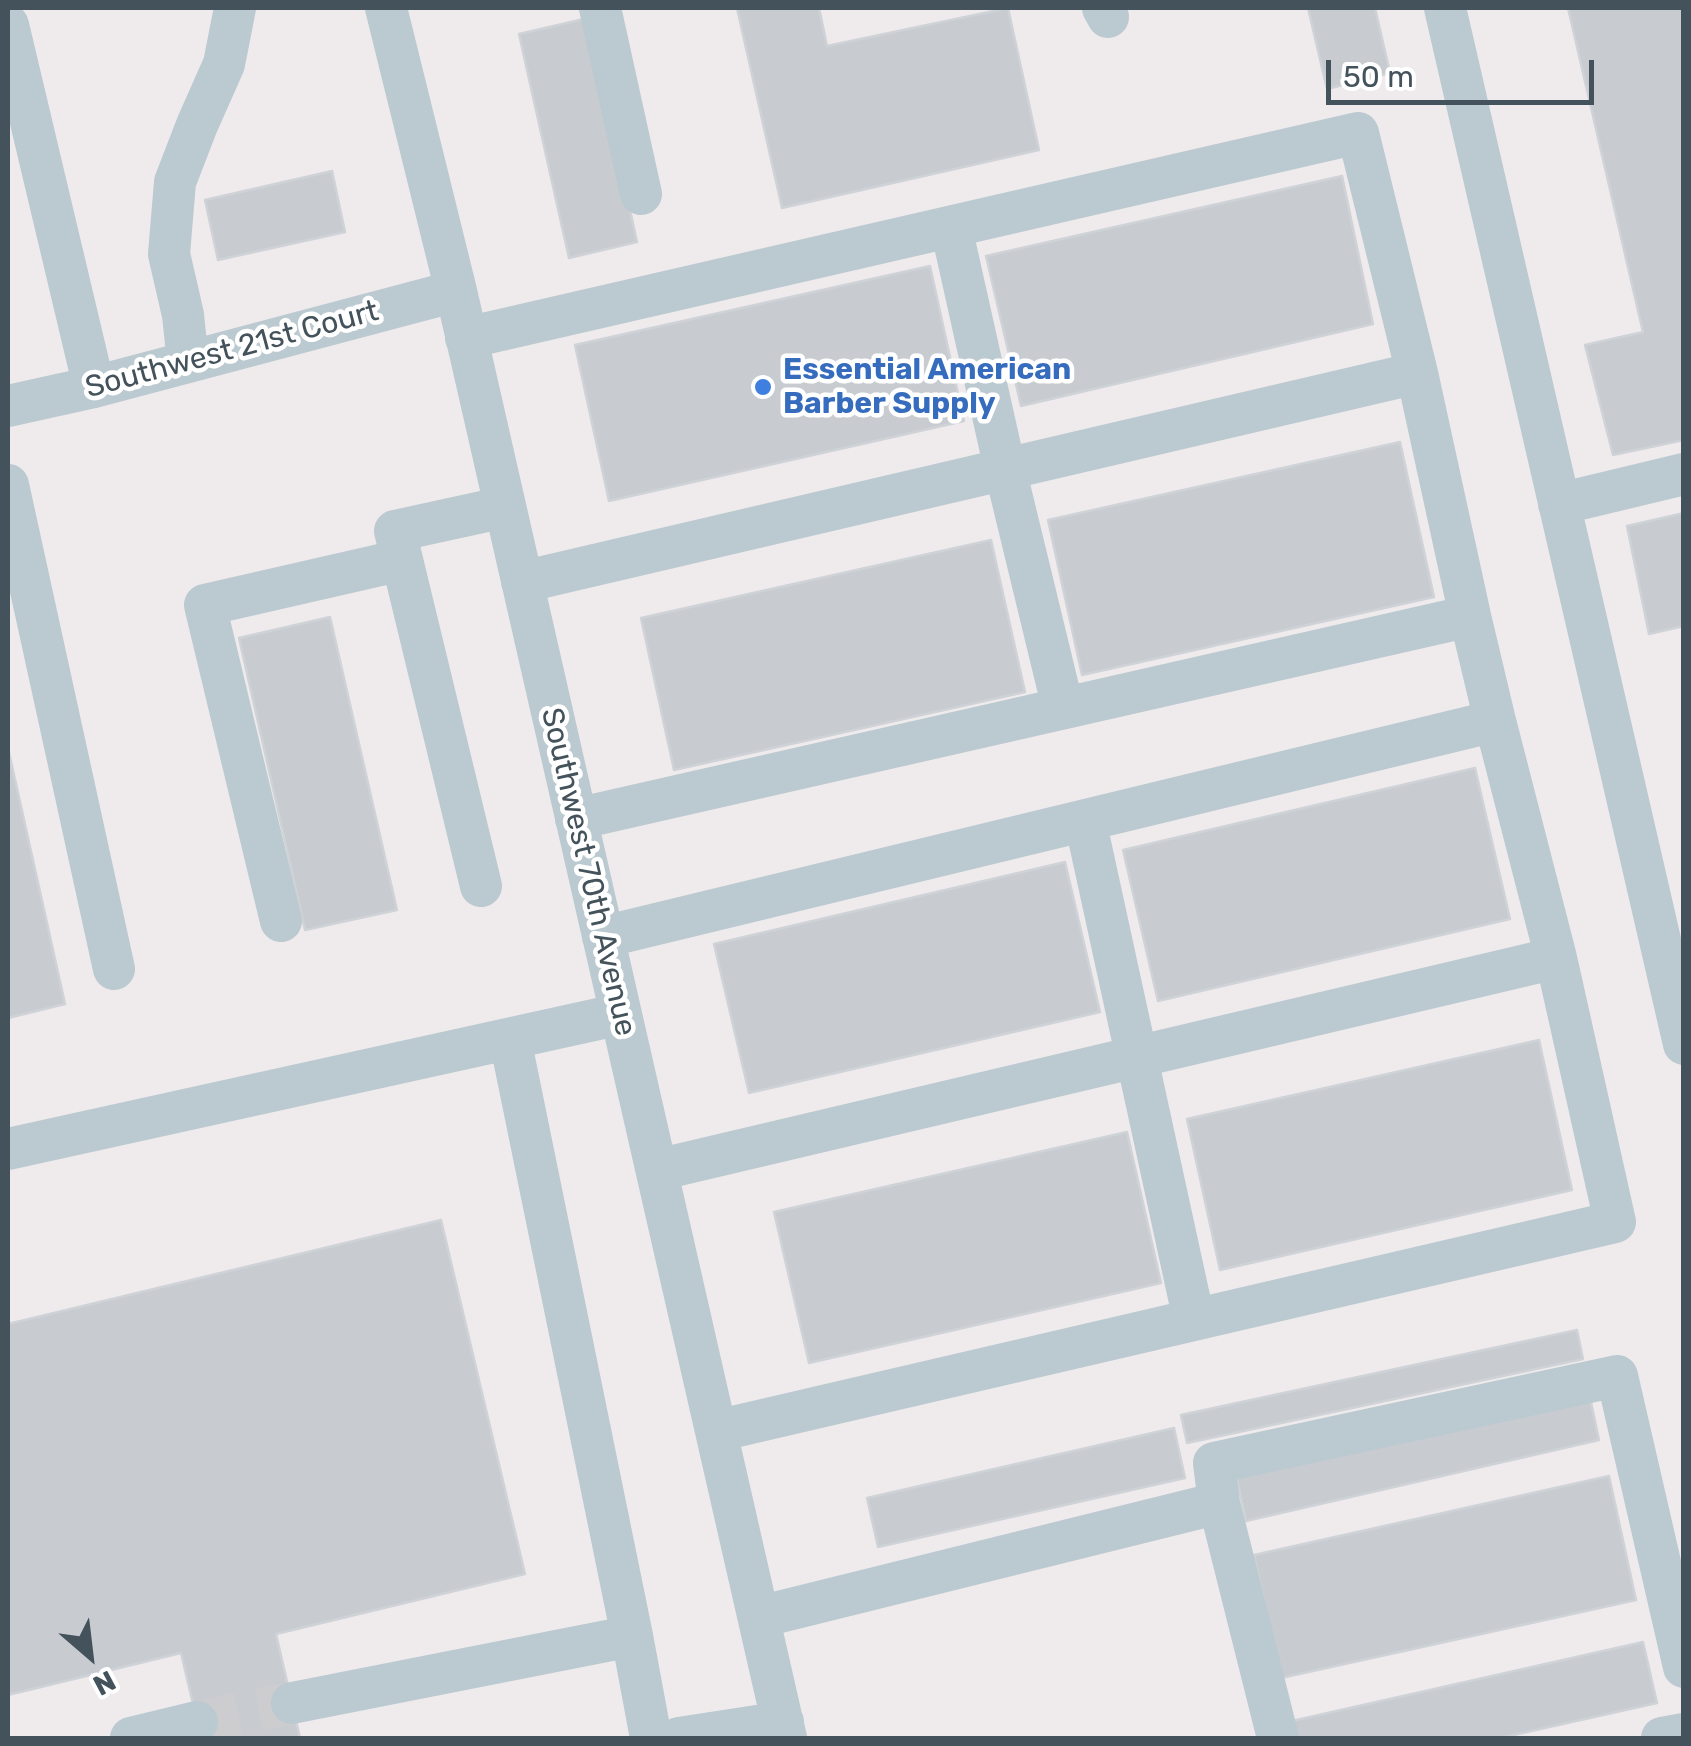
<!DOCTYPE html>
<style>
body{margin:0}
#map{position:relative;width:1691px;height:1746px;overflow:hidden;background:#efebec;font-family:Rubik,sans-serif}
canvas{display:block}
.frame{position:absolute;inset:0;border:10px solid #43525b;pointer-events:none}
.north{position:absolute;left:40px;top:1606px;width:100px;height:100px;-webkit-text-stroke:8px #fff;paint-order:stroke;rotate:152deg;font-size:28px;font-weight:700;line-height:40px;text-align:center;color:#43525b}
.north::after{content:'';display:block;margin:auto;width:35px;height:45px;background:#43525b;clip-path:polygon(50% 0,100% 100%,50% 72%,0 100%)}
.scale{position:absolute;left:1326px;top:60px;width:268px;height:45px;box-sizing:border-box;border:5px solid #43525b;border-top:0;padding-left:12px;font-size:30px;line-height:35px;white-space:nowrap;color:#43525b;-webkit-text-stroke:8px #fff;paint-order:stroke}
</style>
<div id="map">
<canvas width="1691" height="1746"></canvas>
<div class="frame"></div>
<div class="north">N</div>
<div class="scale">50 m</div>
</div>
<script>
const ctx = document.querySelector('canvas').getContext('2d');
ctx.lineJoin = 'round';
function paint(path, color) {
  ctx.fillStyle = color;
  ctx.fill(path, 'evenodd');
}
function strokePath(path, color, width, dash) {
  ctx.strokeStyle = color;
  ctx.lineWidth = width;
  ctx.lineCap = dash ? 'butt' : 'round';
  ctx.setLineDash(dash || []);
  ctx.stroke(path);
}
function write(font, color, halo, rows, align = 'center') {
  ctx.font = font + ' Rubik,sans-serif';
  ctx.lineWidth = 9;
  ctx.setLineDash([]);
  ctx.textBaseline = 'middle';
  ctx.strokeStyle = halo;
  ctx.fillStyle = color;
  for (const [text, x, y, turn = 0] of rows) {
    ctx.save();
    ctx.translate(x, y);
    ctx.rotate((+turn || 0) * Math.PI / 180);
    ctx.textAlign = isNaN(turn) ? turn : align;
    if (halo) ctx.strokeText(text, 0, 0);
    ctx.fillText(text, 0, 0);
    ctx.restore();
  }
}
const building = new Path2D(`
 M737 8H819L827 46 1008 8 1039 150 782 208Z
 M1308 8H1375L1390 73 1327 89Z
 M1568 8H1684V440L1613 455 1585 345 1643 332Z
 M588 18 637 242 569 258 519 34Z
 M332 171 345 232 218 260 205 200Z
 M1342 176 1373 324 1021 406 986 256Z
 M930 266 964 421 609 501 575 345Z
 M1400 442 1434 597 1082 675 1048 520Z
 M1684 513V626L1649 634 1627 526Z
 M991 540 1025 692 674 770 641 618Z
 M330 617 397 910 305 930 239 638Z
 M8 748 65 1004 8 1018Z
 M1475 768 1510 919 1158 1001 1123 850Z
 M1065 862 1100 1012 749 1093 714 944Z
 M1539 1040 1572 1190 1220 1270 1187 1119Z
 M1127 1132 1161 1283 809 1363 774 1212Z
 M441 1220 525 1574 276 1634 300 1738H201L181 1653 8 1695V1324Z
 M1577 1330 1583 1359 1187 1443 1181 1415Z
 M1589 1393 1599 1440 1246 1521 1236 1475Z
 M1174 1428 1185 1478 878 1547 867 1498Z
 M1609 1476 1636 1600 1281 1678 1254 1555Z
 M1643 1642 1657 1703 1500 1738H1296L1292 1721Z`);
const minorTunnel = new Path2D(`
 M197 1722 292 1703`);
const minor = new Path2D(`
 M386 8 456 291 786 1738
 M600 8 641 194
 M1103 8 1108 17
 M1445 8 1684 1044
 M8 25 94 387
 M951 227 1005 469 1063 708
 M466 338 1358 133 1417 373
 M188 362 183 315 169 254 175 182 197 125 224 64 235 8
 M8 406 94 387 456 291
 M8 485 114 969
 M1559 504 1684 474
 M522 582 1417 373 1470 616
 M576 819 1470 616 1495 721
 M1085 820 1194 1320
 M481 886 395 531 505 507
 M281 921 205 605 402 560
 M603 937 1495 721 1556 958
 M510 1039 632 1636 651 1738
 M8 1149 621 1014
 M657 1170 1556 958 1615 1222 716 1431
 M759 1617 1219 1503
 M292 1703 632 1636
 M131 1738 197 1722
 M679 1738 783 1722
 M1278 1738 1219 1503 1214 1463 1617 1376 1684 1667
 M1662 1738 1684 1734`);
const markers = [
 [763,387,10,"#3f7fe0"]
];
const streetNames = [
 ["Southwest 21st Court",232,350,-15],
 ["Southwest 70th Avenue",588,872,77]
];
const shopNames = [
 ["Essential American",783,370],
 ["Barber Supply",783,404]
];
paint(building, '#c8ccd1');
strokePath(building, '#cfd3d8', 2.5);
strokePath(minorTunnel, '#cdcccf', 42, [42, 21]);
strokePath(minor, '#bbc9d0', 42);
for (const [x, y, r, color] of markers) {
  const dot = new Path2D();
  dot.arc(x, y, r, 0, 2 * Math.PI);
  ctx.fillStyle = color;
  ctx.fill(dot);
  strokePath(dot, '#fff', 4);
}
write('30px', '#43525b', '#fff', streetNames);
write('bold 30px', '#366cbe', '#fff', shopNames, 'left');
</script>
